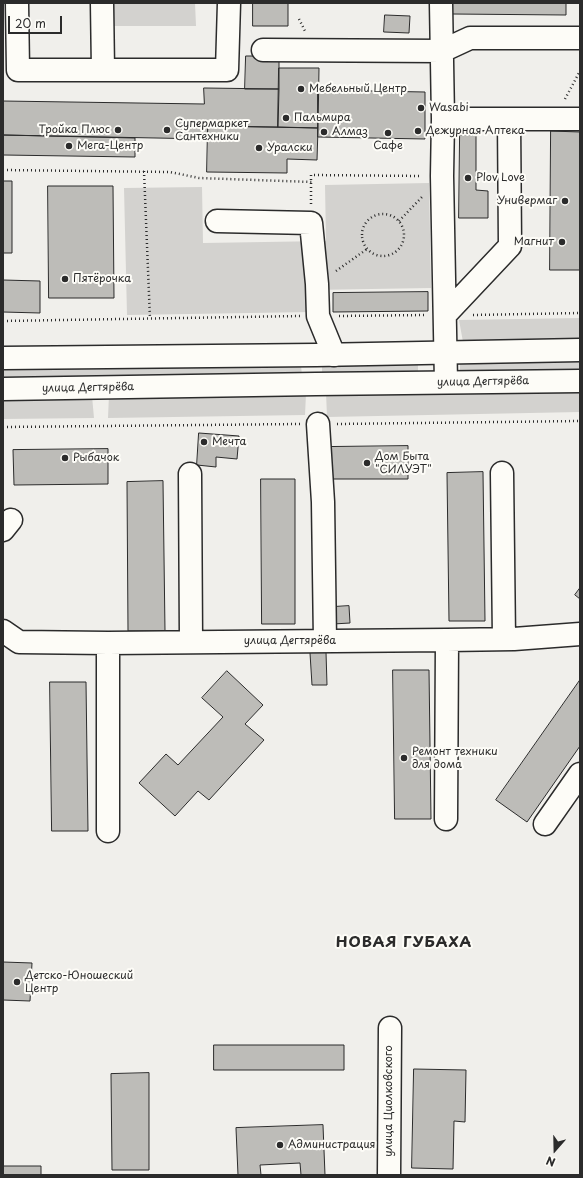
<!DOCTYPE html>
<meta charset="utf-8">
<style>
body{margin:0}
#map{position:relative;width:583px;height:1178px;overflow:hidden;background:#f0efeb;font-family:"Playpen Sans",sans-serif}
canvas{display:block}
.frame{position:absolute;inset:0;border:4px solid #2b2b2b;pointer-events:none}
.north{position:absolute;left:535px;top:1130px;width:40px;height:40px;-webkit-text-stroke:3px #fdfcf7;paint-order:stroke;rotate:200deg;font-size:11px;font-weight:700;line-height:16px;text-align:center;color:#2b2b2b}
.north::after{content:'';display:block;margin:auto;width:14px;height:18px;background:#2b2b2b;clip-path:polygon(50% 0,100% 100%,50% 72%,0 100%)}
.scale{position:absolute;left:8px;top:16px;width:54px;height:18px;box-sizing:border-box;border:2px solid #2b2b2b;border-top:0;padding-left:5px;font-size:12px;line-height:14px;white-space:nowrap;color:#2b2b2b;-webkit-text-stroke:3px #fdfcf7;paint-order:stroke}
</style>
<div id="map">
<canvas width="583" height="1178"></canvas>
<div class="frame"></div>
<div class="north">N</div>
<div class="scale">20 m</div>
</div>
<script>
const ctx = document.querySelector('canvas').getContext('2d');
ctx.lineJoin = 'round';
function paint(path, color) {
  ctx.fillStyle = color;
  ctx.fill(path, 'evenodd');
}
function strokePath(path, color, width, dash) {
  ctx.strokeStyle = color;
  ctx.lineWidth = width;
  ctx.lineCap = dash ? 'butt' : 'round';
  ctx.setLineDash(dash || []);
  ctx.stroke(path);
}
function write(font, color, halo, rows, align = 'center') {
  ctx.font = font + ' "Playpen Sans",sans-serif';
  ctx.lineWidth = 4;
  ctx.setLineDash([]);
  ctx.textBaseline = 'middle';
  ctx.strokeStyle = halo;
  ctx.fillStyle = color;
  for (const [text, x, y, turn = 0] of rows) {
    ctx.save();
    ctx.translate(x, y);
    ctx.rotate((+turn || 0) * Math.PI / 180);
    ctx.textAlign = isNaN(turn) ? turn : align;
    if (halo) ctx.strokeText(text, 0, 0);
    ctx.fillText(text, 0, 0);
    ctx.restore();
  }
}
const green = new Path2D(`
 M107 3H195L196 26H107Z
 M429 183 431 288 312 290V312L127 315 124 188 202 187 203 243 326 241 325 185Z
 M580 318V340L463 342 459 320Z
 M580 362V371L460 373V363Z
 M418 364V373L322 375V365Z
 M301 366 302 375 3 379V370Z
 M580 390V412L327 417 326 392Z
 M306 394 305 415 108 418 109 395Z
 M92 396 94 418 3 419V398Z`);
const building = new Path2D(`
 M253 3H288V26H253Z
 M451 3H566V15L451 14Z
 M385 15 410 16 409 33 384 32Z
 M246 56H279V89H245Z
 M279 68H319L318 128 278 127Z
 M204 88 279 89 278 127 208 126 207 139 3 135V101L204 104Z
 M318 90 425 92V139L318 137Z
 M208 126 318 128 317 160 287 159V173L207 172Z
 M551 131 580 132V270H550Z
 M3 135 135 138V157L3 155Z
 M460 135H476V190L488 191V218H459Z
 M3 181H12V253H3Z
 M48 186H113L114 298H49Z
 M3 280 40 281V313L3 312Z
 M428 292V311L333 312V293Z
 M199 433 239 436 237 459 216 457V467L197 465Z
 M408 446V479H326V447Z
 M108 449V484L14 485 13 450Z
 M483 472 485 621H449L447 473Z
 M261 479H295V624H262Z
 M163 481 165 631H128L127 482Z
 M580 588V599L575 595Z
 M349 606 350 623 333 624V607Z
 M326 652 327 685H312L310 653Z
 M393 670H429L431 819H395Z
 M227 671 263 705 245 724 264 740 209 800 198 791 175 816 139 783 166 754 178 765 223 717 202 698Z
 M580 680V746L527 822 496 800Z
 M50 682H86L88 831H52Z
 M3 962 32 963 30 1001 3 1000Z
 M214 1045H344V1070H214Z
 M414 1069 466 1070 465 1122 454 1121 453 1169 412 1168Z
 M149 1073V1170H112L111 1074Z
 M323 1125 325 1175H301L300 1163 260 1165 261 1175H238L236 1128Z
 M3 1166H41V1175H3Z`);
const path = new Path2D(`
 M299 19 305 31
 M565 99 580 71
 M3 170 170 172 199 178 312 182
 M144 171 150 319
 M311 204V175L422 176
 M362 235a21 21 0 1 1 42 0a21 21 0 1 1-42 0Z
 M399 221 422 197
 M336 271 367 249
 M473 315 580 313
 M339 316 426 315
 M3 321 300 316
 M337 424 580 421
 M3 427 300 424`);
const minor = new Path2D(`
 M17 3 18 70H227L229 3
 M102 3 103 70
 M441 3 443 119 442 176 446 382
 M263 50 442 51 470 38H580
 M443 119H580
 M217 221 311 223 317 284 318 316 334 355
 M445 315 510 246 509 119
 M318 424 323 502 325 641
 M502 473 504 639
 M190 474 191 641
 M3 530 11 520
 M3 631 19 642 108 643 447 640 514 639 580 634
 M446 819 447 640
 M545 824 580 774
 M108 831V643
 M389 1175 390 1028`);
const major = new Path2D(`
 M3 358 316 355 580 350
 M3 389 316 384 580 381`);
const markers = [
 [301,89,4,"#2b2b2b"],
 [421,108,4,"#2b2b2b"],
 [286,118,4,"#2b2b2b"],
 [118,130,4,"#2b2b2b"],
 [167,130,4,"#2b2b2b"],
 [418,131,4,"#2b2b2b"],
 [324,132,4,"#2b2b2b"],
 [388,133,4,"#2b2b2b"],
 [69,146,4,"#2b2b2b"],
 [259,148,4,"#2b2b2b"],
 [468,178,4,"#2b2b2b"],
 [565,201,4,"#2b2b2b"],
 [562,242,4,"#2b2b2b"],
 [65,279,4,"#2b2b2b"],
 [204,442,4,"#2b2b2b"],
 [65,458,4,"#2b2b2b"],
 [367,463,4,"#2b2b2b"],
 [404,758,4,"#2b2b2b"],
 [17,982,4,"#2b2b2b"],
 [280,1145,4,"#2b2b2b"]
];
const poiNames = [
 ["Мебельный Центр",309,89],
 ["Wasabi",429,108],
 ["Пальмира",294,118],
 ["Супермаркет",175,124],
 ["Сантехники",175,137],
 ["Тройка Плюс",110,130,"right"],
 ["Дежурная Аптека",426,131],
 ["Алмаз",332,132],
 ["Мега-Центр",77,146],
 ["Сафе",388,146,"center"],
 ["Уралски",267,148],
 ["Plov Love",476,178],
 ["Универмаг",557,201,"right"],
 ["Магнит",554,242,"right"],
 ["Пятёрочка",73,279],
 ["Мечта",212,442],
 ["Дом Быта",375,457],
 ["\"СИЛУЭТ\"",375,470],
 ["Рыбачок",73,458],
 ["Ремонт техники",412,752],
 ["для дома",412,765],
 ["Детско-Юношеский",25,976],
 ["Центр",25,989],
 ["Администрация",288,1145]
];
const streetNames = [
 ["улица Дегтярёва",483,382,-1],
 ["улица Дегтярёва",88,388,-1],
 ["улица Дегтярёва",290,641],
 ["улица Циолковского",389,1101,-90]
];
const districtNames = [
 ["НОВАЯ ГУБАХА",404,943]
];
paint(green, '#d3d2cf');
paint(building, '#bdbcb8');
strokePath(building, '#2b2b2b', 1);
strokePath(minor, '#2b2b2b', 25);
strokePath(major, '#2b2b2b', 25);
strokePath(path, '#2b2b2b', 2.5, [1, 3]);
strokePath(minor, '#fdfcf7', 22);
strokePath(major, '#fdfcf7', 22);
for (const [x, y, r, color] of markers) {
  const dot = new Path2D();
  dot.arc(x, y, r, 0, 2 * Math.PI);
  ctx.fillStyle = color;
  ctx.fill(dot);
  strokePath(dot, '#fdfcf7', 1.5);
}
write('11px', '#2b2b2b', '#fdfcf7', poiNames, 'left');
write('11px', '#2b2b2b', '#fdfcf7', streetNames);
ctx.letterSpacing = '1px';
write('bold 15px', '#2b2b2b', '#fdfcf7', districtNames);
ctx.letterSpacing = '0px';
</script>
